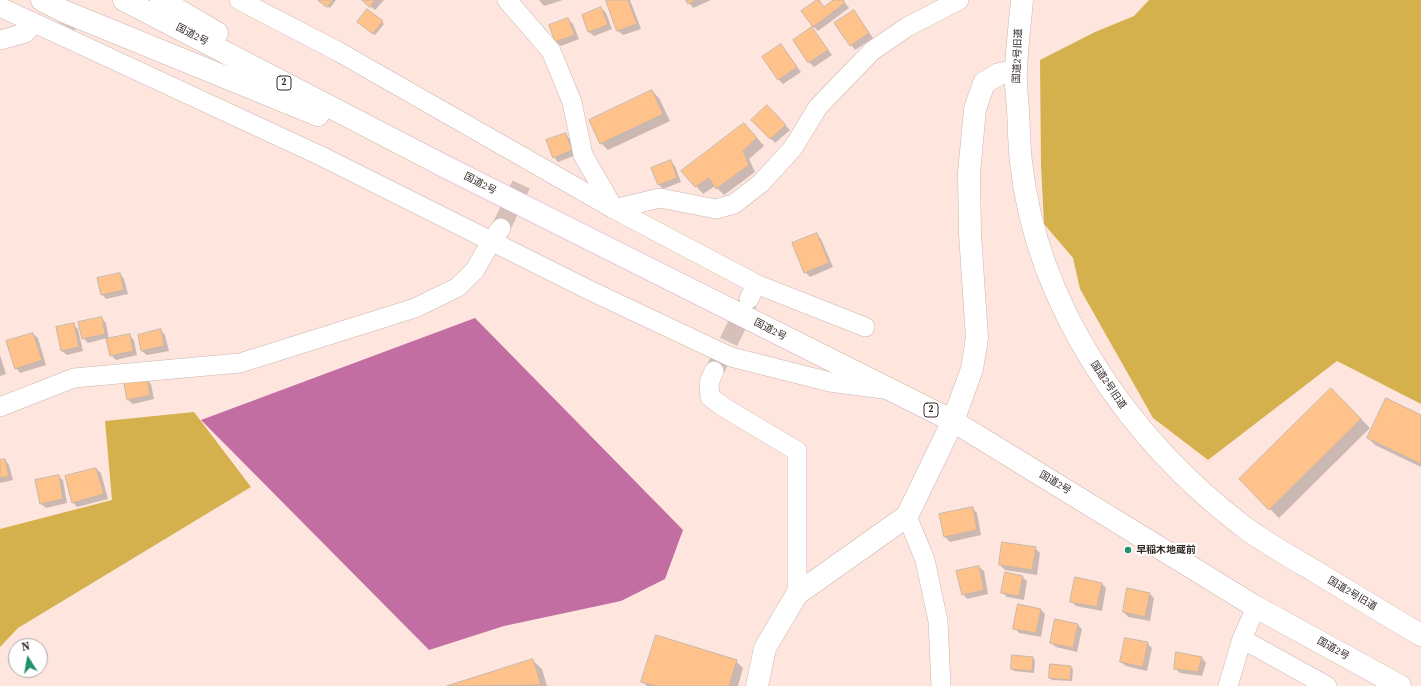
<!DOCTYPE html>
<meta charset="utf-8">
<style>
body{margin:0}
#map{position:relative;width:1421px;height:686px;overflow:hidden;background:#fee6df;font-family:"Source Serif 4",serif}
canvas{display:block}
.north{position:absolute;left:8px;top:638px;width:40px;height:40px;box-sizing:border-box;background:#fff;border:1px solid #ada9a9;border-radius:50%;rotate:349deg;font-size:11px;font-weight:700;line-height:16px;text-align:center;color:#322927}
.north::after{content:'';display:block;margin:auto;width:14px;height:18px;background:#209071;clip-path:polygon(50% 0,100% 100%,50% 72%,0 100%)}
</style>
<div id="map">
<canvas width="1421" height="686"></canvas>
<div class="north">N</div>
</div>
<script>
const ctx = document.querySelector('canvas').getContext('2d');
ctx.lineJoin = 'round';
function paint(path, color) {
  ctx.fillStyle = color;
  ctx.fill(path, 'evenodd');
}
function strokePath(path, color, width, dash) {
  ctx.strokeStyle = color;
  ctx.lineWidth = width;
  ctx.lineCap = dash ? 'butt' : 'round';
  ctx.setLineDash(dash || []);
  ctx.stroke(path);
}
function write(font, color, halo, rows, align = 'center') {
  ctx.font = font + ' "Source Serif 4","Noto Sans JP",serif';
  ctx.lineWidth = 4;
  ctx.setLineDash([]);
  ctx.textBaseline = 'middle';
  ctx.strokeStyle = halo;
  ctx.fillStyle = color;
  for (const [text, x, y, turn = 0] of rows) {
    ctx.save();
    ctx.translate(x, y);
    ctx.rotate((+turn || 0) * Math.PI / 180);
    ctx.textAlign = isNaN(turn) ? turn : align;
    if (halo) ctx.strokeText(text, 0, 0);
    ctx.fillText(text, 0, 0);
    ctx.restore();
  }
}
const forest = new Path2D(`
 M1149 0H1421V404L1337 361 1208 460 1153 418 1080 289 1073 258 1044 224 1041 165 1040 60 1095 32 1134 16Z
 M194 412 251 487 18 628 0 647V529L112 500 105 421Z`);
const water = new Path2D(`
 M475 318 683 530 665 579 621 601 504 626 429 650 201 420Z`);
const shadow = new Path2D(`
 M318 0H336L330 8Z
 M362 0H384L375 10Z
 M539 0H563L544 6Z
 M607 0H630L641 29 623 35 618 31Z
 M687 0H711L693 8Z
 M818 0 825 8 835 0H843L849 8 818 31 813 26Z
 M601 8 606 13 612 29 594 36 589 32 583 15Z
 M854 11 873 38 855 50 851 45Z
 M568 19 573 24 579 39 561 46 556 42 550 26Z
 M382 22 384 24 375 35 361 24Z
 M812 28 832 55 814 67 809 62Z
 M781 45 801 72 783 84 778 79Z
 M652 91 659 98 670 121 608 150 601 143Z
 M767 106 790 130 775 143 753 120Z
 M751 131 764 146 749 159 755 172 724 195 715 186 703 194 683 171Z
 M565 134 570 139 576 155 558 162 554 157Z
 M670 161 675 166 681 182 663 189 659 185Z
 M816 234 821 239 833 267 810 277 805 272Z
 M120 274 124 279 128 294 106 299 102 294Z
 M101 318 106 323 109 340 129 335 134 340 137 355 116 360 111 355 107 338 88 343 83 338Z
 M73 324 78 329 83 351 67 355 62 351Z
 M161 331 165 335 169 351 147 355 142 351Z
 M33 334 38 338 46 365 20 373 16 368Z
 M0 355 6 374 0 376Z
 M146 379 151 384 154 399 133 404 128 400Z
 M1331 389 1370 428 1279 518 1240 479Z
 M1421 416V467L1375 445 1368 438Z
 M5 460 9 465 13 480 0 483V461Z
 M96 469 101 473 108 499 77 507 73 502Z
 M58 476 63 480 67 503 46 508 41 504Z
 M972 508 977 513 981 535 950 542 945 537 941 515Z
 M1035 548 1040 553 1037 575 1005 570 1000 565Z
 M979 567 984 571 988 594 967 599 963 594Z
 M1022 577 1027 581 1024 600 1007 597 1002 592Z
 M1102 584 1106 588 1102 611 1076 606 1071 601Z
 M1150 594 1154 598 1150 621 1128 617 1124 612Z
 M1041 610 1045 614 1041 637 1019 633 1015 628Z
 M1077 624 1082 629 1077 652 1056 647 1051 643Z
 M1147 643 1152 648 1147 671 1126 666 1121 662Z
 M1033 658 1035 660 1034 673 1014 671 1012 669Z
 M1202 658 1206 663 1202 676 1180 673 1175 668Z
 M532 660 542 669 547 686H451Z
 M736 661 743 668 738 686H647L642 681Z
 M1070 667 1073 669 1072 681 1052 680 1050 678Z`);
const building = new Path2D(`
 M318 0H333L327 7Z
 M362 0H375L370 7Z
 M606 0H628L637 24 617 31Z
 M686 0H697L688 4Z
 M817 0H819L824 7 833 0H843L845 3 813 27 801 11Z
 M601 7 608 25 588 32 582 15Z
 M367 9 383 21 373 34 357 22Z
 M854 10 869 33 850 46 834 23Z
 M568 18 575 35 555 42 549 25Z
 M812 27 828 50 808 63 793 40Z
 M781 44 797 67 778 80 762 57Z
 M652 90 663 114 600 144 589 120Z
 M767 105 786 125 770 139 751 120Z
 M744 123 757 138 743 151 749 165 716 189 709 178 695 187 681 171Z
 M566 133 572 150 553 158 546 140Z
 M671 160 677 178 658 185 651 168Z
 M817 233 829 263 804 273 792 243Z
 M120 273 124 290 101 295 97 278Z
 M102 317 105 334 82 339 78 322Z
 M74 323 79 347 61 351 56 327Z
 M161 329 164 346 141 351 138 335Z
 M33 333 42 360 15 369 6 341Z
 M130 334 133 351 110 356 106 339Z
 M147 378 150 395 127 400 124 383Z
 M1331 388 1361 419 1269 510 1239 479Z
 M1386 398 1421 415V464L1367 438Z
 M5 459 9 476 0 478V460Z
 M96 468 104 494 72 503 65 476Z
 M59 475 63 499 40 504 35 480Z
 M973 507 977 530 944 537 939 514Z
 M1002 542 1036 547 1032 570 999 565Z
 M979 566 984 590 962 595 956 571Z
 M1005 572 1023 576 1019 596 1001 593Z
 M1075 577 1102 583 1097 607 1070 602Z
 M1127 588 1150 593 1145 617 1123 612Z
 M1018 604 1041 609 1036 633 1013 629Z
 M1055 619 1078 624 1073 648 1050 643Z
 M656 635 737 660 729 686H655L641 682Z
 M1125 638 1148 642 1143 667 1120 662Z
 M1176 652 1202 657 1198 672 1174 669Z
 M1012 655 1033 657 1032 671 1011 669Z
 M533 659 541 685 447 686Z
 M1050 664 1071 666 1070 680 1049 678Z`);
const minorTunnel = new Path2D(`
 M66 26 79 0
 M501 228 525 176
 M716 368 748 302`);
const minor = new Path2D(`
 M239 0 339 52 614 209 756 284 749 299
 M507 0 551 51 572 102 583 155 614 209 660 198 716 209 734 204 761 183 793 148 818 107 872 51 907 27 959 0
 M0 7 321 156 591 291 731 357 830 382 883 389
 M0 40 25 33 34 24
 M756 284 865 327
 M714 371 709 383 710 397 725 408 797 451V594
 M0 407 74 378 240 363 415 308 458 287 475 270 492 240 501 228
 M907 516 925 560 938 621 941 686
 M1242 639 1327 686
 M1228 686 1242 639 1256 607`);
const tertiary = new Path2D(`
 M1022 0C1020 23 1017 46 1016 69 1015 82 1017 96 1018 109 1019 127 1019 145 1021 162 1037 308 1130 440 1244 527 1266 543 1290 557 1313 570 1349 592 1385 614 1421 635
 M757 686 765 648 797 594 907 516 953 421 972 369 977 338 970 234 969 173 975 109 984 83 999 74 1016 71`);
const trunk = new Path2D(`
 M42 0 63 11 318 115
 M124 0 444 166 953 421 1256 607 1400 686
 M161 0 217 33`);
const markers = [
 [1128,550,4,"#209071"]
];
const shields = [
 [284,83,14],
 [931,410,14]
];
const shieldNames = [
 ["2",284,83],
 ["2",931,410]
];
const streetNames = [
 ["国道2号",192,35,27],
 ["国道2号旧道",1018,56,-88],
 ["国道2号",480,184,27],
 ["国道2号",770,330,27],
 ["国道2号旧道",1108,385,56],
 ["国道2号",1055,483,31],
 ["国道2号旧道",1352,594,31],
 ["国道2号",1333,649,29]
];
const poiNames = [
 ["早稲木地蔵前",1136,550]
];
paint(forest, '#d5b14e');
paint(water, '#c26ea3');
paint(shadow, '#0003');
paint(building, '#ffc28b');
strokePath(building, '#c7b6a8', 1);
strokePath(minorTunnel, '#d5c0ba', 19, [19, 10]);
strokePath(minor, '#cbb5ae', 20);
strokePath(tertiary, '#cbb5ae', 23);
strokePath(trunk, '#cbb5ae', 23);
strokePath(minor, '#fff', 19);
strokePath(tertiary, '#fff', 22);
strokePath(trunk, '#fff', 22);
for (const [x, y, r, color] of markers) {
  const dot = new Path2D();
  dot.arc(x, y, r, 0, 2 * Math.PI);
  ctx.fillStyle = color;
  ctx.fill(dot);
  strokePath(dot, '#fff', 1.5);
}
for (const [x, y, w] of shields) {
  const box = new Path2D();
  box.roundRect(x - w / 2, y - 7, w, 14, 3);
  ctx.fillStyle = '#fff';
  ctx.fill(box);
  strokePath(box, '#322927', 1);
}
write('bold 9px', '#322927', null, shieldNames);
write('10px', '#322927', '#fff', streetNames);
write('bold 10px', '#322927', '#fff', poiNames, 'left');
</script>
